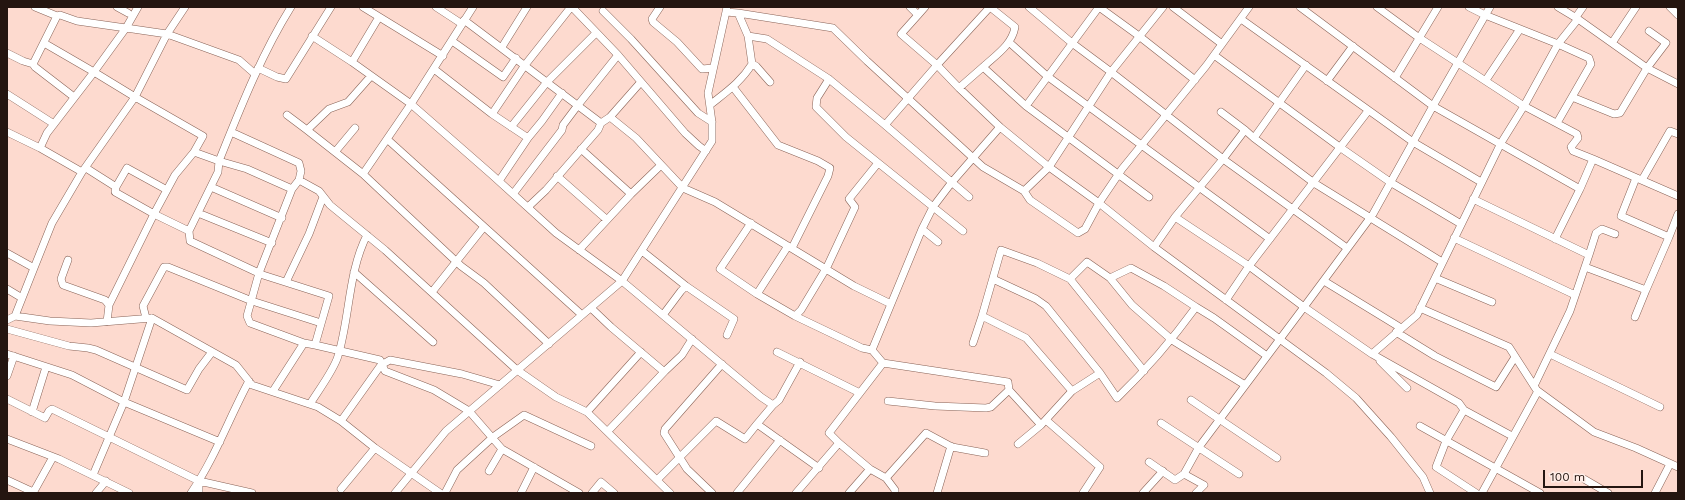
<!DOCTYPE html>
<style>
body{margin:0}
#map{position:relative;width:1685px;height:500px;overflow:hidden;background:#fddacf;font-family:"Work Sans",sans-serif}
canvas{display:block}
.frame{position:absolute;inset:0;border:8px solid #241510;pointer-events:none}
.scale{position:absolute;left:1543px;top:470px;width:100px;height:18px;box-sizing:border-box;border:2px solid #241510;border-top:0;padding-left:5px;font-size:12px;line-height:14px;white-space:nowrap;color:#241510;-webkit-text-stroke:3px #feece6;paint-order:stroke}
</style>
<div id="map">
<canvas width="1685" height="500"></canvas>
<div class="frame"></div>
<div class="scale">100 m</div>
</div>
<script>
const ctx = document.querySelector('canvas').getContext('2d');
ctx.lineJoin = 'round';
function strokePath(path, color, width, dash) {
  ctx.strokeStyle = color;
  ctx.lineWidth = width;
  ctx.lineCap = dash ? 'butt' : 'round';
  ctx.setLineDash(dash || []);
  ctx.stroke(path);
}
const minor = new Path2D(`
 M35 7 57 16 60 15 77 21 126 28 138 7
 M117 7 128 13
 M185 7 167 34 126 28 94 72 135 97 167 34 239 60 255 74
 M291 7C261 55 240 109 219 161L247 169 292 189 259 273 247 316 250 323 304 343
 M363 7 443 56
 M436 7 462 24
 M572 7 618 55 685 133 699 146 706 151
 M660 7 652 19 653 22 677 42 702 69 713 68
 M910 7 918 15 925 7
 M1099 7 1026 106 1149 197
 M1099 7 1139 36 1195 80
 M1163 7 1111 72 1223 159 1175 217 1249 266 1304 307 1373 214 1433 106 1580 189 1593 159 1678 196
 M1173 7 1222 44
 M1300 7 1433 106 1490 7
 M1377 7 1418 37 1524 106 1558 44 1485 15 1469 7
 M1558 7 1578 19 1647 68 1678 84
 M1670 7 1678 15
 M603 11 631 39 698 113 712 122
 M726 12 738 13 748 36 767 39 829 79 885 125 937 65 990 7
 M738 13 833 28 867 61 983 167 1024 191 1030 200 1078 233 1085 229 1099 203 1049 167 1111 72 1072 43 1029 7
 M918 15 901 34 937 65 959 88 983 67 1026 106
 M1576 17 1583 7
 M1241 19 1413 142 1481 182
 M464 20 601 123 610 117 636 138 683 188 715 202 854 286 891 304
 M312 36 352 62 411 104 491 174 556 233 622 281 761 397 773 405 757 424 819 468
 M452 41 503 77 516 58
 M1010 43 1047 76 1270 239
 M1612 43 1636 7
 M502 47 527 7
 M7 53 23 61 33 64 35 67 74 97
 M1214 55 1341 148 1390 182 1461 224
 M352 62 379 17
 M33 64 57 16
 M752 64 756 66 770 82
 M1306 65 1254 138 1245 130 1223 159 1347 248
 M983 67C996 55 1012 45 1015 27L990 7
 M258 68 277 77 286 79 331 7
 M434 69 492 114 528 138
 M1395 78 1438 7
 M829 79 817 98 816 107 846 137 963 231
 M1486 80 1520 29
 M1327 81 1353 46
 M733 87 778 145 818 161 830 168 828 176 792 248
 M7 94 54 124
 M1572 97 1614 114 1620 113 1647 68 1666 43 1649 31
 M710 105C726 92 741 82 752 64L748 36
 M1221 112 1245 130
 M492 114 525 65 571 7
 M287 115 307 130 329 109 348 102 371 76
 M610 117 640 83
 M1557 123 1591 64 1589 58 1558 44 1578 19
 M885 125 969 197
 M511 127 547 82 596 33
 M1000 127 1049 167 1024 191
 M307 130 363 174 461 266 484 283 549 344
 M7 132 40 148 82 172
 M231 132 299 163 301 171 299 180
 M1254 138 1314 183 1442 262
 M387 139 582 315
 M40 148 47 133 94 72 44 43
 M581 149 631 194
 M335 152 355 128
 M86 168 116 187 115 192 154 214 109 305 107 322
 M363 174 411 104 473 7
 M557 176 606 219
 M1636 178 1621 216 1669 237 1678 214
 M1642 180 1670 131 1678 134
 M499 181 528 138 542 121 562 93
 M116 187 127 168 167 190
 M211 187 282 218
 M292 189 299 180 319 191 330 205 385 250 517 370 556 397 587 412 670 493
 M513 194 562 130 563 125 578 105 618 55
 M1473 199 1589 255 1570 311 1534 386
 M528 207 546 190 598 130 601 123
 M198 213 272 243
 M1175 217 1154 247 1099 203 1122 169 1206 66 1249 7
 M751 223 720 269 757 294 795 316 862 348 872 350
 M189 231 218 172 219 161 194 152
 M1454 238 1575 295
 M1555 239 1580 189
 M938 242 922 229 933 207 952 182 1000 127 959 88
 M1154 247 1326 373 1356 398 1391 437 1423 477 1430 493
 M579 250 631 194 661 165
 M642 251 686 286 734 319 727 335
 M7 253 34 268 15 316 50 321 91 323 152 318 236 365 252 385 318 407 341 421 375 448 440 493
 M1589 255 1596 233 1602 229 1615 234
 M68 260 61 279 63 285 105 300 109 305
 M1585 267 1646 290 1669 237
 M34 268 52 223 82 172 135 97 203 136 194 152 175 175 154 214 189 231 190 241 263 275 329 296 315 345 304 343 273 391
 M354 272 433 342
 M1110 278 1132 305 1172 340 1245 385
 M1435 278 1492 302
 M993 279 1036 299 1046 306 1100 373
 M1070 279 1144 371
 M1324 281 1401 328
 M286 282 309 234 323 197
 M7 289 22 298
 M432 292 483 228
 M757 294 788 246
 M1226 300 1249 266 1368 111
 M591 308 611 327 662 370 665 371 682 355 692 339
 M1420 308 1509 347 1536 389
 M663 315 681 291 686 286
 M795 316 801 310 827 267 855 207 849 199 878 163
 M1635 317 1646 290
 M146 318 143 306 164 267H168L252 301 321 323
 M7 320 15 316
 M7 329 69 346 88 348 96 350 187 390 199 369 212 352
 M1396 332 1435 356 1496 387 1515 357
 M973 343 982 316
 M315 345 380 360 385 371 434 390 469 411 502 449 579 493
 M777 352 860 393
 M7 354 72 375 124 402 220 442
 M1372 354 1459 403 1464 410 1512 436
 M1550 354 1660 407
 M1380 361 1407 388
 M883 363 1008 382 1009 390 1041 425 1072 391 1026 338 982 316 1001 250 1037 263 1070 279 1087 262 1110 278 1131 268 1164 286 1196 307
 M7 376 14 356
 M1072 391 1100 373 1117 398C1146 370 1172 340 1196 307L1214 318 1267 356
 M7 399 45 418 49 411 52 409 199 481 252 493
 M1191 400 1277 458
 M888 401 935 406 986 408 991 407 1009 390
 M310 404C318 391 334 370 338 356 350 317 348 272 367 235
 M773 405 779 400 800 362
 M1464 410 1446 441 1436 467 1476 493
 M32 412 46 367
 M587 412 641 352
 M1046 420 1100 467 1083 493
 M341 421 381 365 390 360 462 374 500 385
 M1161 423 1239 474
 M1420 426 1540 493
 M608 431 665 371
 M7 439 59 459 129 493
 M839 443 870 469 886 478 895 490V493
 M1018 444 1041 425
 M1149 462 1175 480 1184 474
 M489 471 502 449
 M93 475 124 402 152 318
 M886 478 926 433 952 447 985 453
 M1584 479 1608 493
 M7 480 33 492
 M657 480 716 421 745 439 757 424
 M199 481V493
 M341 489 375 448
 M33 493 53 457
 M96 493 106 481
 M191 493C215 458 229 418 249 381
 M395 493 446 431 622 281 712 141V122L708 93 727 7
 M445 493 457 470 493 437 524 415 591 446
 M521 493 534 467
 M592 493 601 482 614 493
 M712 493 687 469 664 433 665 429 722 364
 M737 493 780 440
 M796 493 839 443 829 433 883 363 872 350 922 229
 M849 493 870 469
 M937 493 951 446
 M1143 493 1163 471
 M1196 493 1204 485 1184 474 1199 447 1304 307 1372 354 1417 315 1501 143 1524 106 1577 134 1578 138 1571 147 1573 151 1593 159
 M1482 493 1538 391 1594 432 1636 448 1678 467
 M1655 493 1670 464`);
strokePath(minor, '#896357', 8);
strokePath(minor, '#fff', 7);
</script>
